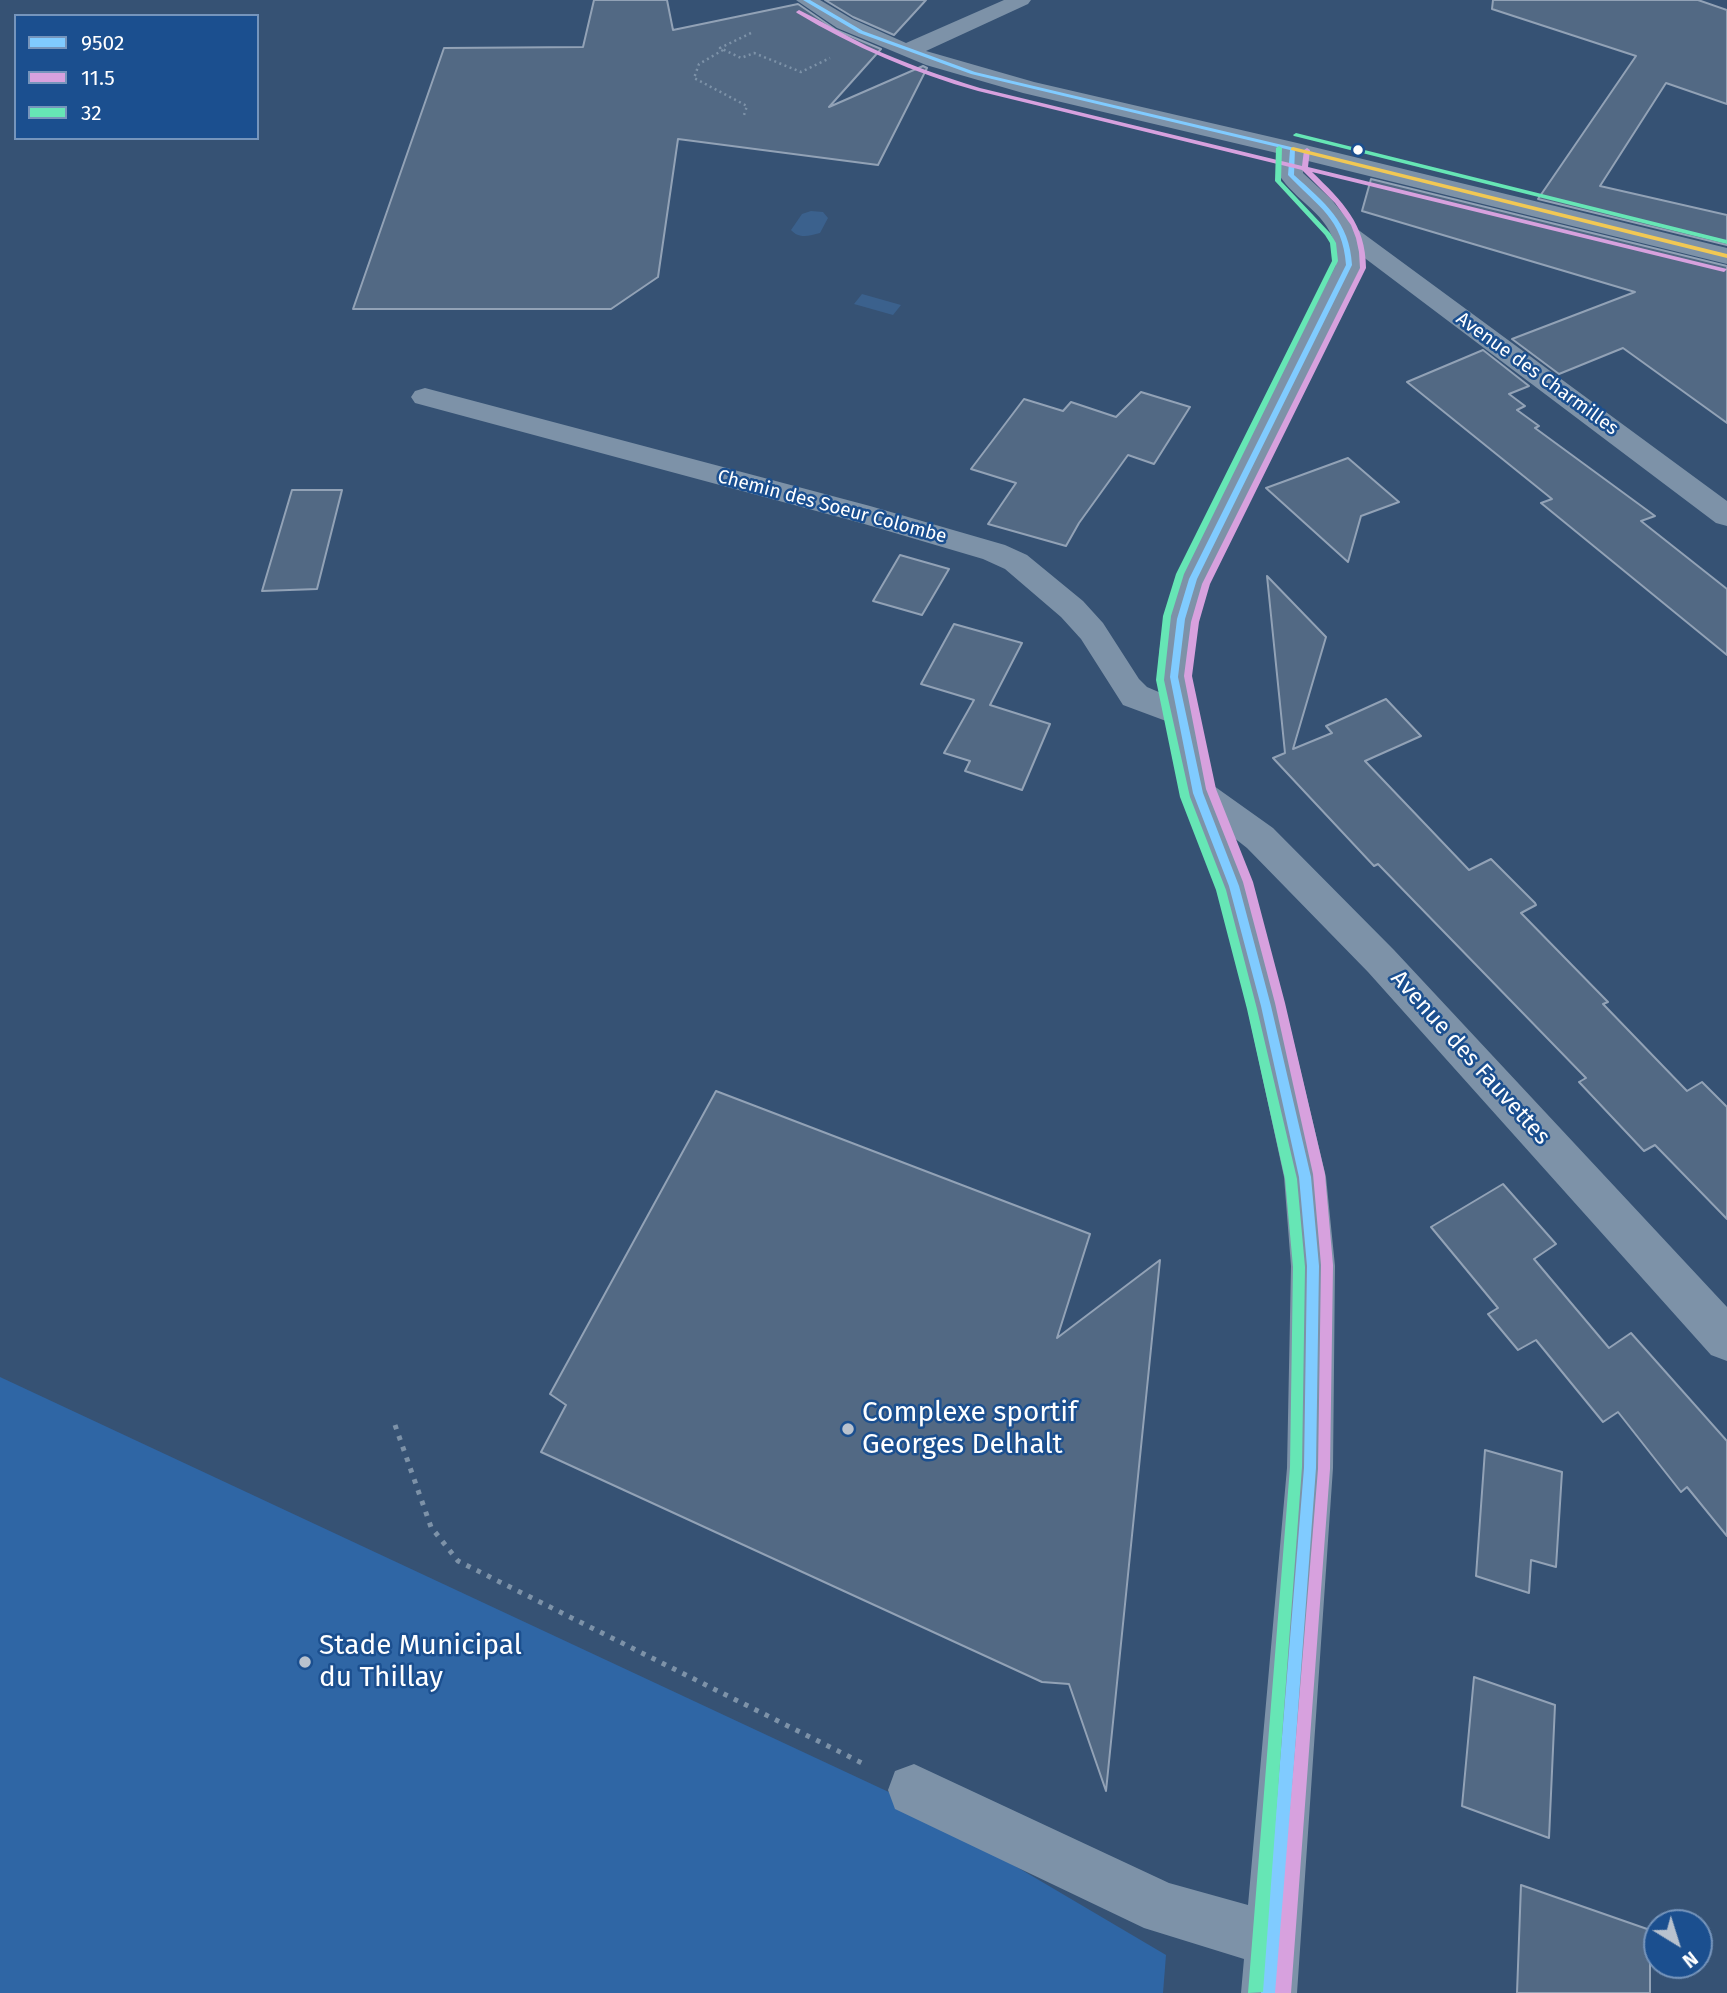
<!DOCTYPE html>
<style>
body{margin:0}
#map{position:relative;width:1727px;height:1993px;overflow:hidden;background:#365274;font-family:"Fira Sans",sans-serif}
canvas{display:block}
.legend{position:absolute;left:14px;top:14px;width:245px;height:126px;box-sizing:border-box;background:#1b4f8f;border:2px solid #7695bc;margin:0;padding:9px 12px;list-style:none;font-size:21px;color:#fff}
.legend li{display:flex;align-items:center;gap:14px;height:35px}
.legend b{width:35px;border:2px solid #7695bc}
.north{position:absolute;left:1643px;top:1909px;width:70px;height:70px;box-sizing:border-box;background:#1b4f8f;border:2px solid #7695bc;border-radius:50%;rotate:142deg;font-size:19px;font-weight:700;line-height:28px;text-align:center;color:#fff}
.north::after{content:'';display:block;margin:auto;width:24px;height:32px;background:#b9c2ce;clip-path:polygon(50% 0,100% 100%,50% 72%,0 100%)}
</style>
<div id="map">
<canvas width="1727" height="1993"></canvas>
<ul class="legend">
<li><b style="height:9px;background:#80cbff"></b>9502</li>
<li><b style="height:9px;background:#d7a1de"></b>11.5</li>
<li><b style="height:9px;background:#66e6b5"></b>32</li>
</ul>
<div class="north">N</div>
</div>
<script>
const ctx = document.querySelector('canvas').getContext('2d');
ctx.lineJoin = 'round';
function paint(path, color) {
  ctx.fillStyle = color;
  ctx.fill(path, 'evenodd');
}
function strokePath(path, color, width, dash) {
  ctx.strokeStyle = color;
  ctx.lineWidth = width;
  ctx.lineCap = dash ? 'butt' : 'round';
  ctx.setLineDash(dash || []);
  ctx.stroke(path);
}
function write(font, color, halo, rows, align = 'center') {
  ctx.font = font + ' "Fira Sans",sans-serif';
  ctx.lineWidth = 5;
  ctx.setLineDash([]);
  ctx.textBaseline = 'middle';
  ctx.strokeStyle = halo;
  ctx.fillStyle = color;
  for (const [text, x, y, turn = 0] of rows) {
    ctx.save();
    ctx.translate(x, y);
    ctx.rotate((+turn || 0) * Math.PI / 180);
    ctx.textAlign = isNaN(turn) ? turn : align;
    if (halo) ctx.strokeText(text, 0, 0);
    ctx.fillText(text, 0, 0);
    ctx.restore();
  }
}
const green = new Path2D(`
 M0 1377 893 1794 1166 1955 1163 1993H0Z`);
const water = new Path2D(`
 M811 211 823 212 828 218 820 233C809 236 799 239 791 230L802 214Z
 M862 294 901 305 893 315 854 304Z`);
const building = new Path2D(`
 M594 0H667L673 30 798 4 836 30 881 49 829 107 923 66 927 68 878 165 678 139 658 277 611 309H353L444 48 583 47Z
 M825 0H926L894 35 853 17Z
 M1493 0H1698L1727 10V104L1666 83 1600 186 1727 215V245L1538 199 1636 56 1492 9Z
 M1371 179 1727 266V423L1623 348 1559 374 1512 339 1635 292 1362 211Z
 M1483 350 1529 386 1509 394 1525 406 1517 410 1539 426 1535 428 1655 516 1641 521 1727 589V655L1541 503 1552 499 1407 382Z
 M1141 392 1190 407 1154 464 1128 455 1079 523 1066 546 988 524 1016 483 971 469 1024 399 1063 411 1071 402 1116 417Z
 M1348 458 1399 502 1361 516 1348 562 1266 488Z
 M292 490H342L317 589 262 591Z
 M900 555 949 569 922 615 873 601Z
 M1267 576 1326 637 1293 749 1332 733 1326 726 1386 699 1421 736 1365 761 1469 870 1491 859 1535 903 1536 905 1521 913 1608 1002 1603 1004 1687 1091 1702 1082 1727 1107V1219L1655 1145 1644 1151 1579 1082 1586 1078 1378 864 1374 866 1273 758 1285 753Z
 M954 624 1022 643 990 705 1050 724 1022 790 965 771 970 761 944 753 974 700 921 684Z
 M716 1091 1090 1234 1057 1338 1160 1260 1106 1791 1069 1684 1042 1682 541 1452 566 1405 550 1394Z
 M1503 1184 1556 1244 1534 1259 1609 1348 1631 1333 1727 1441V1536L1687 1487 1681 1492 1618 1412 1603 1422 1536 1340 1518 1350 1488 1314 1498 1308 1431 1227Z
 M1485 1450 1562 1472 1556 1567 1531 1560 1529 1593 1476 1576Z
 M1474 1677 1555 1705 1549 1838 1462 1806Z
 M1521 1885 1650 1930V1993H1517Z`);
const pathFar1 = new Path2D(`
 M751 33 720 48 741 58 754 53 801 72 830 58
 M723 50 699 64 694 78 747 106 744 115`);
const path = new Path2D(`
 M395 1425 431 1527 458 1561 866 1765`);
const minor = new Path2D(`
 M796 0H820L852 19 906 43 1004 0H1031L1028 4 926 51 1034 82 1293 142 1727 248V264L1304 160 1303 173 1331 199 1353 226 1727 501V526L1716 523 1362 256V265L1209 579 1197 619 1190 677 1214 786 1273 828 1394 950 1727 1307V1361L1711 1355 1368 972 1247 848 1233 837 1252 886 1285 1006 1326 1177 1335 1266 1333 1468 1297 1993H1241L1244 1959 1144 1928 895 1809 888 1790 895 1771 914 1764 1169 1883 1248 1905 1287 1468 1291 1266 1284 1177 1247 1006 1216 886 1181 793 1166 721 1123 705 1081 639 1061 617 1005 569 983 559 861 523 415 403 411 397 415 391 425 388 870 506 1005 545 1027 555 1083 601 1103 623 1139 679 1147 687 1161 693C1153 655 1166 615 1177 579L1336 265C1339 217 1302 209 1279 175L1281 154 1023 93 926 65 837 28Z`);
const bus1 = new Path2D(`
 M803 0H810L863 31 975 72 1295 148 1294 175C1324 202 1350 222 1352 265L1197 579 1185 619 1178 677 1203 793 1239 886 1271 1006 1311 1177 1319 1266 1316 1468 1277 1993H1261L1304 1468 1307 1266 1299 1177 1261 1006 1229 886 1193 793 1170 677 1177 619 1189 579 1346 265C1343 218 1317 206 1288 175L1290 150 971 74 859 33Z`);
const bus2 = new Path2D(`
 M799 10C822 21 844 35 867 46 904 63 941 76 980 88L1302 166 1304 150 1307 148 1310 150 1308 167 1727 269 1724 272 1312 172C1342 201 1366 224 1366 268L1210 584 1199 622 1192 676 1216 789 1253 882 1285 1003 1325 1174 1333 1265 1330 1469 1291 1993H1275L1318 1469 1321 1265 1313 1174 1275 1003 1243 882 1206 789 1184 676 1191 622 1202 584 1360 268 1359 252 1356 238 1351 225 1335 203 1302 170 978 91C914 73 854 47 797 13L796 12Z`);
const bus3 = new Path2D(`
 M1296 133 1727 240V244L1294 136 1293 135Z
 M1279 146 1282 148 1281 181 1330 233 1336 243 1338 261 1184 574 1171 616 1164 680 1190 797 1226 890 1257 1009 1297 1179 1305 1267 1302 1467 1263 1992 1248 1993 1290 1467 1293 1267 1285 1179 1247 1009 1216 890 1180 797 1156 680 1163 616 1176 574 1332 261 1330 243 1325 235 1275 181 1276 148Z`);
const bus4 = new Path2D(`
 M1293 147 1727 254V258L1291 150V148Z`);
const markers = [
 [1358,150,6,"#fff"],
 [848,1429,7,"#b9c2ce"],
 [305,1662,7,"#b9c2ce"]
];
const farStreetnames = [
 ["Avenue des Charmilles",1537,374,36],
 ["Chemin des Soeur Colombe",832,507,15]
];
const streetNames = [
 ["Avenue des Fauvettes",1470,1058,48]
];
const nearPoinames = [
 ["Complexe sportif",862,1413],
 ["Georges Delhalt",862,1445],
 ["Stade Municipal",319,1646],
 ["du Thillay",319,1678]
];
paint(green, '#2f66a5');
paint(water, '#3b618d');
paint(building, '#526984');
strokePath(building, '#92a2b6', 2);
strokePath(pathFar1, '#7d92a8', 2.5, [2, 3.5]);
strokePath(path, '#7d92a8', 5, [4.5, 7]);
paint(minor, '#7d92a8');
paint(bus1, '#80cbff');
paint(bus2, '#d7a1de');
paint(bus3, '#66e6b5');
paint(bus4, '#f1c854');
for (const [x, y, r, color] of markers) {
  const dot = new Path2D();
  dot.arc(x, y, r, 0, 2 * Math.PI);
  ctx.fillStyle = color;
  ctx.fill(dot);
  strokePath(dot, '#1b4f8f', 2.5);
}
write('19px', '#fff', '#1b4f8f', farStreetnames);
write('23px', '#fff', '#1b4f8f', streetNames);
write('28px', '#fff', '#1b4f8f', nearPoinames, 'left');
</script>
